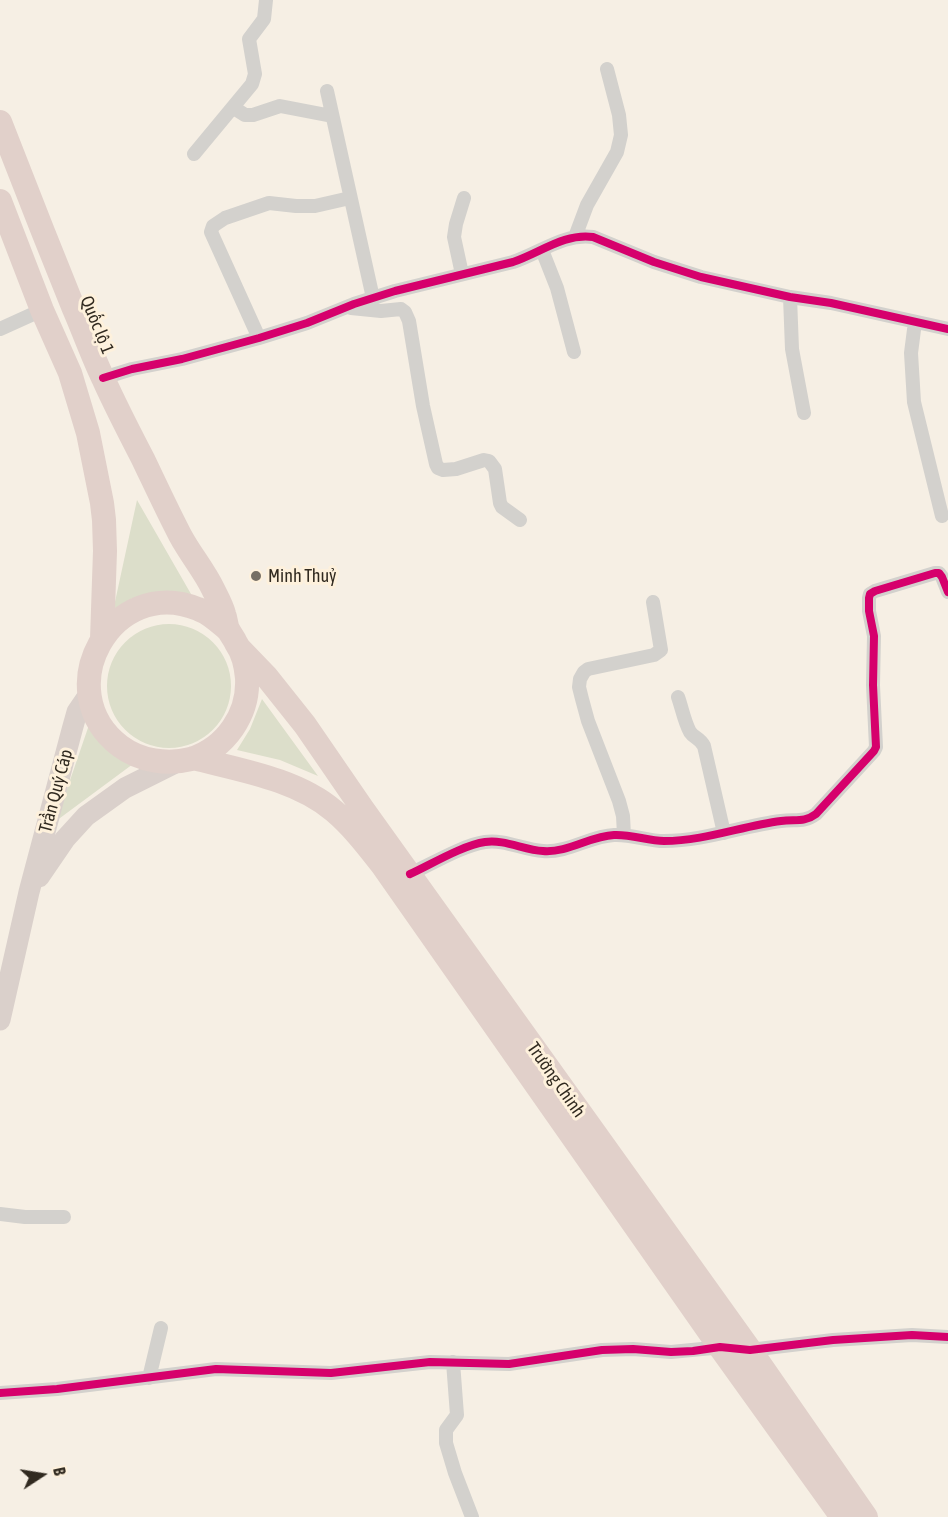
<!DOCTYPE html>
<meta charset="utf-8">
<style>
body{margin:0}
#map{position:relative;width:948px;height:1517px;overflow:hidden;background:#f6efe4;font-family:"Asap Condensed",sans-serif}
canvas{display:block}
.north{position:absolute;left:12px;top:1445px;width:60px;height:60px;-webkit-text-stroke:4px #fef1dc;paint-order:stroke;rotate:78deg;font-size:16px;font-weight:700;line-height:24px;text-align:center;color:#312a20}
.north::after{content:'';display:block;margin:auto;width:21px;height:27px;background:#312a20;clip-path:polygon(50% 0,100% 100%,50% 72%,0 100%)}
</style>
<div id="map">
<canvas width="948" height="1517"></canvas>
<div class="north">B</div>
</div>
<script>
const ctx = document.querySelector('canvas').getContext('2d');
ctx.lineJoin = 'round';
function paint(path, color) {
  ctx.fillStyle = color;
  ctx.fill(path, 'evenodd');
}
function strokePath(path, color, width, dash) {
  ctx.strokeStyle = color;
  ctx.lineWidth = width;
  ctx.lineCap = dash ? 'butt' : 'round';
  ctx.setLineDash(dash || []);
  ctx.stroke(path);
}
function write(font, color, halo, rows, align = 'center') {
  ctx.font = font + ' "Asap Condensed",sans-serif';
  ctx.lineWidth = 6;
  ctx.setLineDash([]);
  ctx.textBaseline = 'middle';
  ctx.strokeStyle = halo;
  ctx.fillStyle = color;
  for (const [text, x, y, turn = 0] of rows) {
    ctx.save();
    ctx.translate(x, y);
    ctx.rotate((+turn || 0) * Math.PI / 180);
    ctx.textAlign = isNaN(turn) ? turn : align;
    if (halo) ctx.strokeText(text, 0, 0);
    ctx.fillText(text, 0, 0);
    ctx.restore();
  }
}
const green = new Path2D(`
 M137 500 191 594 153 593 131 599 113 611Z
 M107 686a62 62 0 1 1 124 0a62 62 0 1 1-124 0Z
 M262 699 318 776 280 760 237 750 250 729Z
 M90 722 103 746 133 764 56 821Z`);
const street = new Path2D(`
 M327 91 373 298
 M234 108 245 115H253L280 106 332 116
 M194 154 252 84 255 74 249 39 264 19 266 0
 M575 237 587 205 617 152 621 135 619 115 607 69
 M542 250 557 288 574 352
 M462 274 454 237 456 224 464 198
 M790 297 792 349 804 413
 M351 308 381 311 401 309 405 312 409 321 423 406 436 464 438 468 443 470 456 469 484 460 489 461 495 469 500 503 502 507 520 520
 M915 322 911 353 914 402 942 516
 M0 329 42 310
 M259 338 211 232 213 226 225 218 269 203 296 206H315L350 198
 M103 378 132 369 182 359 259 338 307 323 354 304 395 291 513 262C540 253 564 233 593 237L654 262 701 277 790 297 831 303 948 329
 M678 697C682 708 684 721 690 732 694 738 700 738 704 746L724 833
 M624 835 623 816 619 801 588 721 582 699 579 687 580 679 584 672 588 669 654 655 661 650 653 602
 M410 874C430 865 463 845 485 842 504 839 524 850 543 851 568 853 590 836 614 835 631 834 648 841 664 841 704 841 742 826 781 821 795 819 804 823 816 814L874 751 876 747 873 685 874 636 869 611V598L870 594 875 591 935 573H939L942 577 948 592
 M0 1214 25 1217H64
 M745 1350H750L833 1340 912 1335 948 1337
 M453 1362 457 1415 446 1430V1443L455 1473 472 1517
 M149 1378 161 1328
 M0 1393 57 1389 216 1369 331 1373 430 1362 509 1364 602 1350 633 1349 671 1352 723 1347`);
const primary = new Path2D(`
 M39 877 65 839 86 816 125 788 179 761
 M0 1020 29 892 72 730 77 712 90 693`);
const highway = new Path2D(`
 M0 122C24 184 49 247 74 309 84 332 92 355 103 378 115 405 129 432 143 459 155 484 167 510 180 535 190 554 204 570 213 589 217 597 222 606 224 614 226 619 226 625 228 629 230 634 234 638 236 643 243 653 246 666 247 678 249 714 226 748 191 759 167 765 140 761 120 746 48 691 112 574 198 609 210 613 219 622 228 630
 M0 201 42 310 70 373 88 433 102 503 104 520 105 551 102 639
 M240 649 266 676 305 725 362 808 750 1350 866 1517
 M193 758C239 770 297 779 334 811 353 827 368 847 383 866L720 1347 842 1517`);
const cycleway = new Path2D(`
 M103 378 132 369 182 359 259 338 307 323 354 304 395 291 513 262C540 253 564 233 593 237L654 262 701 277 790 297 831 303 948 329
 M410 874C430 865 463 845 485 842 504 839 524 850 543 851 568 853 590 836 614 835 631 834 648 841 664 841 704 841 742 826 781 821 795 819 804 823 816 814L874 751 876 747 873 685 874 636 869 611V598L870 594 875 591 935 573H939L942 577 948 592
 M0 1393 57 1389 216 1369 331 1373 430 1362 509 1364 602 1350 633 1349 671 1352 693 1351 720 1347 750 1350 833 1340 912 1335 948 1337`);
const markers = [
 [256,576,6,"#766f65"]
];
const streetNames = [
 ["Quốc lộ 1",97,325,68],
 ["Trần Quý Cáp",56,791,-75],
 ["Trường Chinh",556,1080,55]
];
const poiNames = [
 ["Minh Thuỷ",268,576]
];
paint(green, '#dcdeca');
strokePath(street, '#d3d1cd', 14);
strokePath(primary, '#dad0cb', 21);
strokePath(highway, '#e1d0ca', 24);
strokePath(cycleway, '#d6006c', 8);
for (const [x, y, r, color] of markers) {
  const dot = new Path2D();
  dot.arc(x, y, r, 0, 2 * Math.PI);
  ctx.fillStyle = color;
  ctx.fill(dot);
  strokePath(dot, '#fef1dc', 2);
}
write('18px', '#312a20', '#fef1dc', streetNames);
write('18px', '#312a20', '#fef1dc', poiNames, 'left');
</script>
